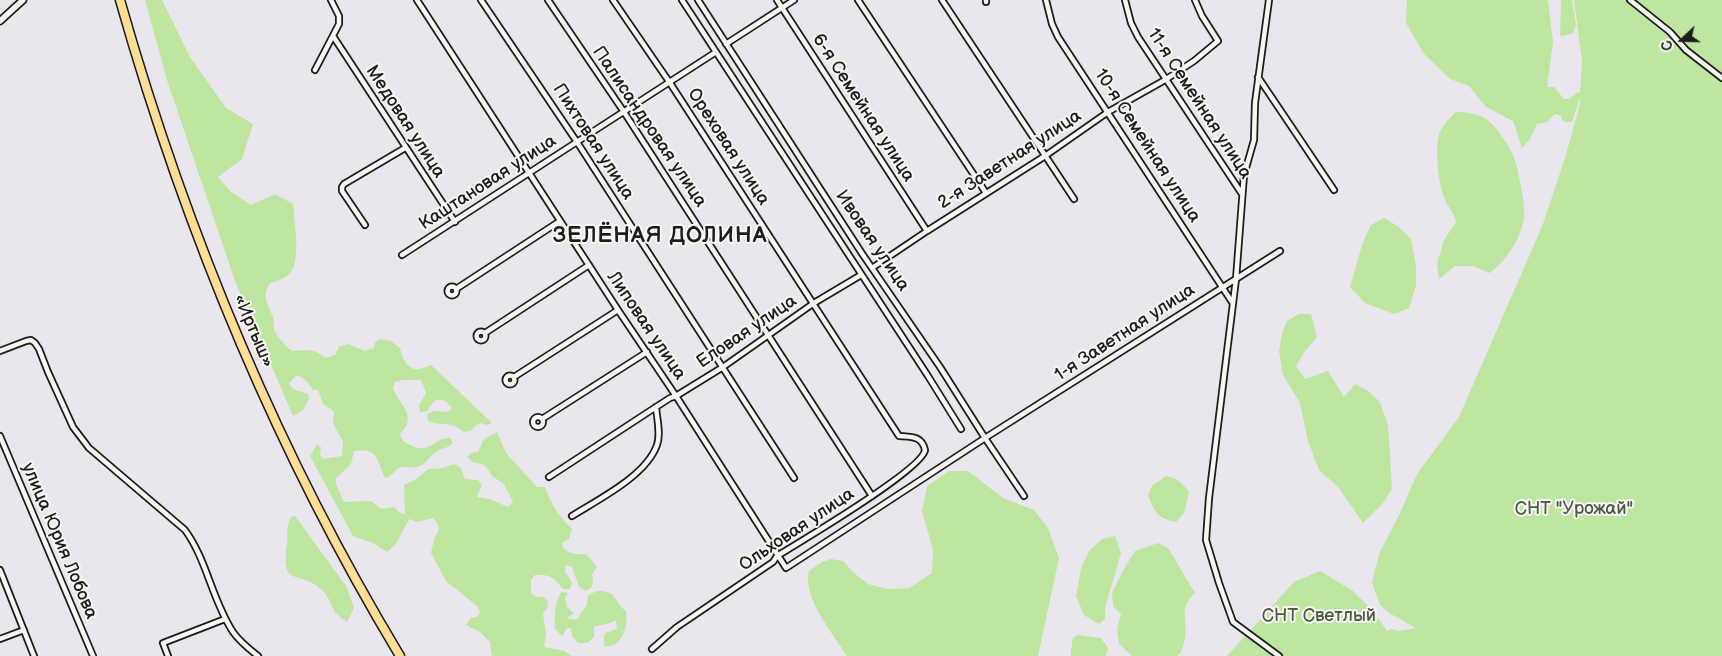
<!DOCTYPE html>
<meta charset="utf-8">
<style>
body{margin:0}
#map{position:relative;width:1722px;height:656px;overflow:hidden;background:#eae6ed;font-family:"Balsamiq Sans",sans-serif}
canvas{display:block}
.north{position:absolute;left:1657px;top:15px;width:50px;height:50px;-webkit-text-stroke:4px #f6f6f2;paint-order:stroke;rotate:249deg;font-size:14px;font-weight:700;line-height:20px;text-align:center;color:#1c1c1c}
.north::after{content:'';display:block;margin:auto;width:18px;height:22px;background:#1c1c1c;clip-path:polygon(50% 0,100% 100%,50% 72%,0 100%)}
</style>
<div id="map">
<canvas width="1722" height="656"></canvas>
<div class="north">С</div>
</div>
<script>
const ctx = document.querySelector('canvas').getContext('2d');
ctx.lineJoin = 'round';
function paint(path, color) {
  ctx.fillStyle = color;
  ctx.fill(path, 'evenodd');
}
function strokePath(path, color, width, dash) {
  ctx.strokeStyle = color;
  ctx.lineWidth = width;
  ctx.lineCap = dash ? 'butt' : 'round';
  ctx.setLineDash(dash || []);
  ctx.stroke(path);
}
function write(font, color, halo, rows, align = 'center') {
  ctx.font = font + ' "Balsamiq Sans",sans-serif';
  ctx.lineWidth = 4;
  ctx.setLineDash([]);
  ctx.textBaseline = 'middle';
  ctx.strokeStyle = halo;
  ctx.fillStyle = color;
  for (const [text, x, y, turn = 0] of rows) {
    ctx.save();
    ctx.translate(x, y);
    ctx.rotate((+turn || 0) * Math.PI / 180);
    ctx.textAlign = isNaN(turn) ? turn : align;
    if (halo) ctx.strokeText(text, 0, 0);
    ctx.fillText(text, 0, 0);
    ctx.restore();
  }
}
const green = new Path2D(`
 M145 0H162L190 57 226 108 253 124 242 159 218 177 230 191 251 205 275 194 293 204C294 223 303 264 287 276 282 280 274 281 269 284 262 298 268 304 273 317 274 321 273 325 274 329 277 337 285 345 292 351 306 350 314 348 326 358L335 355 339 347 348 344 365 351 374 348 375 342 380 339 391 341 400 348C402 358 407 370 419 369 422 369 428 366 431 365L492 423 487 425 481 423 475 426 471 431 464 432C449 420 442 427 428 421L427 414 434 411 447 412 452 408C447 401 443 399 435 400L427 411 420 412 419 405 426 393 421 380H402L395 382 393 388C399 406 419 415 400 434 402 440 404 443 411 445 413 446 416 448 419 448 430 450 438 437 450 438L453 443C448 449 442 447 436 452 429 456 426 465 417 467 412 469 407 466 401 467 396 468 393 476 385 478 376 460 379 447 354 451L351 464 336 478V484L344 502 371 501 381 509 395 507 398 512 405 514 404 485 416 479 429 469 442 468 454 464 460 467 465 479 478 480 482 485 477 497 489 499 508 507 513 502 504 484 492 476 485 465 473 462 467 457 472 453 478 452 484 439 497 432 506 453 537 487H545C551 505 559 516 572 529L569 539 562 543 563 548C573 555 574 554 586 554L597 567 592 574 593 581 591 588 585 591 579 587 572 567 566 565 565 571 572 583 570 589H563C553 576 551 575 535 575L531 580V593L536 597H543L548 601 547 608 543 614 546 634 544 647 564 651 572 656H492L490 642 480 632 466 625 471 618 477 617 480 612 478 607 446 581 431 553 434 539 439 530 437 523 433 518 417 522 409 519 396 544 387 552 373 543 353 536 310 456 317 444 321 447 320 455 323 459 342 456 343 442 333 423 334 413 331 409 323 404 318 390H313C308 384 305 376 296 376L289 383C292 392 300 390 308 394L309 399 303 410 293 416 235 281 167 80Z
 M1407 0H1548L1553 42 1547 87H1554L1564 99H1569L1578 92 1580 93 1582 61 1574 0H1722V656H1227L1294 582 1320 571 1353 591 1372 610 1387 631 1391 629 1399 631 1416 628 1389 613 1380 605 1372 582 1379 554 1400 513 1417 474 1459 417 1543 224 1565 158 1580 104V98L1572 122H1565L1561 119 1562 116 1555 114 1547 122 1537 124 1530 139 1522 148 1513 121 1486 107 1469 86 1450 79 1424 54 1406 23Z
 M1561 0H1572L1576 25 1573 33 1563 36H1561L1560 34Z
 M1456 112C1469 112 1481 114 1491 123 1496 127 1511 149 1513 155 1518 166 1526 208 1524 219 1519 242 1507 259 1490 273L1473 266H1455L1439 279 1437 264 1444 240 1456 222C1453 210 1447 207 1444 197 1438 183 1435 149 1439 134 1443 125 1449 118 1456 112Z
 M1384 218 1399 227 1411 239 1416 266V286L1409 308 1394 314 1365 303 1350 287 1362 245 1371 225Z
 M1299 314H1311L1317 337 1305 351 1296 366 1305 379 1328 371 1344 397 1355 384 1367 390 1380 402 1388 425 1392 489 1383 503 1363 523 1339 488 1319 470 1308 441 1300 403 1283 375 1279 351 1282 333 1287 321Z
 M949 471H968L1003 498 1034 510 1048 528 1059 558 1038 656H847C833 634 802 597 809 571L822 562 831 559 843 561 854 573 868 584 888 589 909 588 932 573 933 550 922 511 927 486Z
 M1166 476C1178 478 1182 483 1189 492L1184 513 1176 522C1157 518 1155 513 1148 495L1152 486Z
 M295 516 346 586 354 608 347 622C343 619 338 616 335 612 331 605 329 597 323 591 300 568 280 590 287 544 288 535 286 525 291 517Z
 M1115 536 1121 553 1105 608V619L1099 624 1084 615 1076 596 1081 569 1089 551 1102 539Z
 M1158 543 1168 548 1195 593C1178 608 1188 621 1185 638 1184 644 1182 649 1180 654L1177 656H1132L1119 644 1117 629 1121 614 1113 606 1112 593 1125 567 1135 551Z
 M597 591C617 590 613 601 626 611 628 622 625 640 613 645 610 646 607 646 604 646V636L605 633 617 629 616 620C609 625 602 624 594 627V637L587 643H578L572 636 571 628H567L562 636 555 629C554 616 555 603 561 592L568 593 565 598 567 607 574 613 567 618 576 620 587 605 588 595Z
 M1078 635 1101 638 1108 648 1106 656H1071V650L1073 638Z`);
const minor = new Path2D(`
 M417 0 618 310 676 396 786 568 985 438 1280 251
 M481 0 577 142 794 478
 M548 0 624 112 872 496
 M613 0 670 83 899 436C912 437 922 436 925 450 923 469 800 542 777 556L773 562 677 627 652 649
 M682 0 928 376 961 429
 M698 0 863 255 940 367 985 438 1024 496
 M777 0 927 231
 M858 0 986 193
 M942 0 1074 199
 M986 0V2
 M1046 0 1052 24 1058 37 1232 302
 M1125 0 1131 23 1138 37 1242 194
 M1269 0 1255 103 1254 140 1244 175 1236 279 1209 498 1206 540 1219 583 1233 622 1279 656
 M1630 0 1670 32 1686 50 1722 78
 M333 36 455 222
 M726 44 794 0
 M315 70 339 24V16L331 0
 M1258 77 1334 190
 M365 225 342 191V187L344 184 405 148
 M402 255 716 52
 M872 268 927 231 1045 156 1108 112 1165 80 1194 61 1218 41 1202 16 1195 0
 M447.5 291a4.5 4.5 0 1 1 9 0a4.5 4.5 0 1 1-9 0Z
 M456 289 560 221
 M476.5 336a4.5 4.5 0 1 1 9 0a4.5 4.5 0 1 1-9 0Z
 M485 333 589 265
 M0 351 26 341 31 340 35 343 39 349 48 372 73 427 89 448 185 530C207 560 212 600 233 632 240 642 249 649 258 656
 M505.5 380a4.5 4.5 0 1 1 9 0a4.5 4.5 0 1 1-9 0Z
 M514 377 618 310
 M533 422a5 5 0 1 1 10 0a5 5 0 1 1-10 0Z
 M542 419 647 352
 M0 436 93 656
 M549 477 656 407 670 398 676 396 723 367 814 303 861 275
 M572 516C599 499 646 476 657 445 661 434 657 419 656 407
 M0 570 34 656
 M0 639 24 630
 M168 656 163 643 225 619`);
const tertiary = new Path2D(`
 M0 21 23 0`);
const trunk = new Path2D(`
 M120 0C185 229 277 452 400 656`);
const streetNames = [
 ["11-я Семейная улица",1199,104,57],
 ["6-я Семейная улица",863,108,57],
 ["Медовая улица",405,122,57],
 ["Палисандровая улица",649,127,56],
 ["Пихтовая улица",593,142,57],
 ["10-я Семейная улица",1147,146,57],
 ["Ореховая улица",728,147,57],
 ["2-я Заветная улица",1010,160,-33],
 ["Каштановая улица",488,183,-33],
 ["Ивовая улица",872,241,56],
 ["Липовая улица",646,326,56],
 ["«Иртыш»",253,331,67],
 ["Еловая улица",747,332,-34],
 ["1-я Заветная улица",1125,333,-33],
 ["Ольховая улица",797,530,-34],
 ["улица Юрия Лобова",59,541,67]
];
const parkNames = [
 ["СНТ \"Урожай\"",1574,509],
 ["СНТ Светлый",1319,616]
];
const districtNames = [
 ["ЗЕЛЁНАЯ ДОЛИНА",660,236]
];
paint(green, '#bee6a1');
strokePath(minor, '#1c1c1c', 8);
strokePath(tertiary, '#1c1c1c', 9);
strokePath(trunk, '#1c1c1c', 11);
strokePath(minor, '#f6f6f2', 4.5);
strokePath(tertiary, '#f6f6f2', 5.5);
strokePath(trunk, '#fcde96', 8);
write('18px', '#1c1c1c', '#f6f6f2', streetNames);
write('18px', '#4d5944', '#f6f6f2', parkNames);
ctx.letterSpacing = '1px';
write('bold 22px', '#1c1c1c', '#f6f6f2', districtNames);
ctx.letterSpacing = '0px';
</script>
